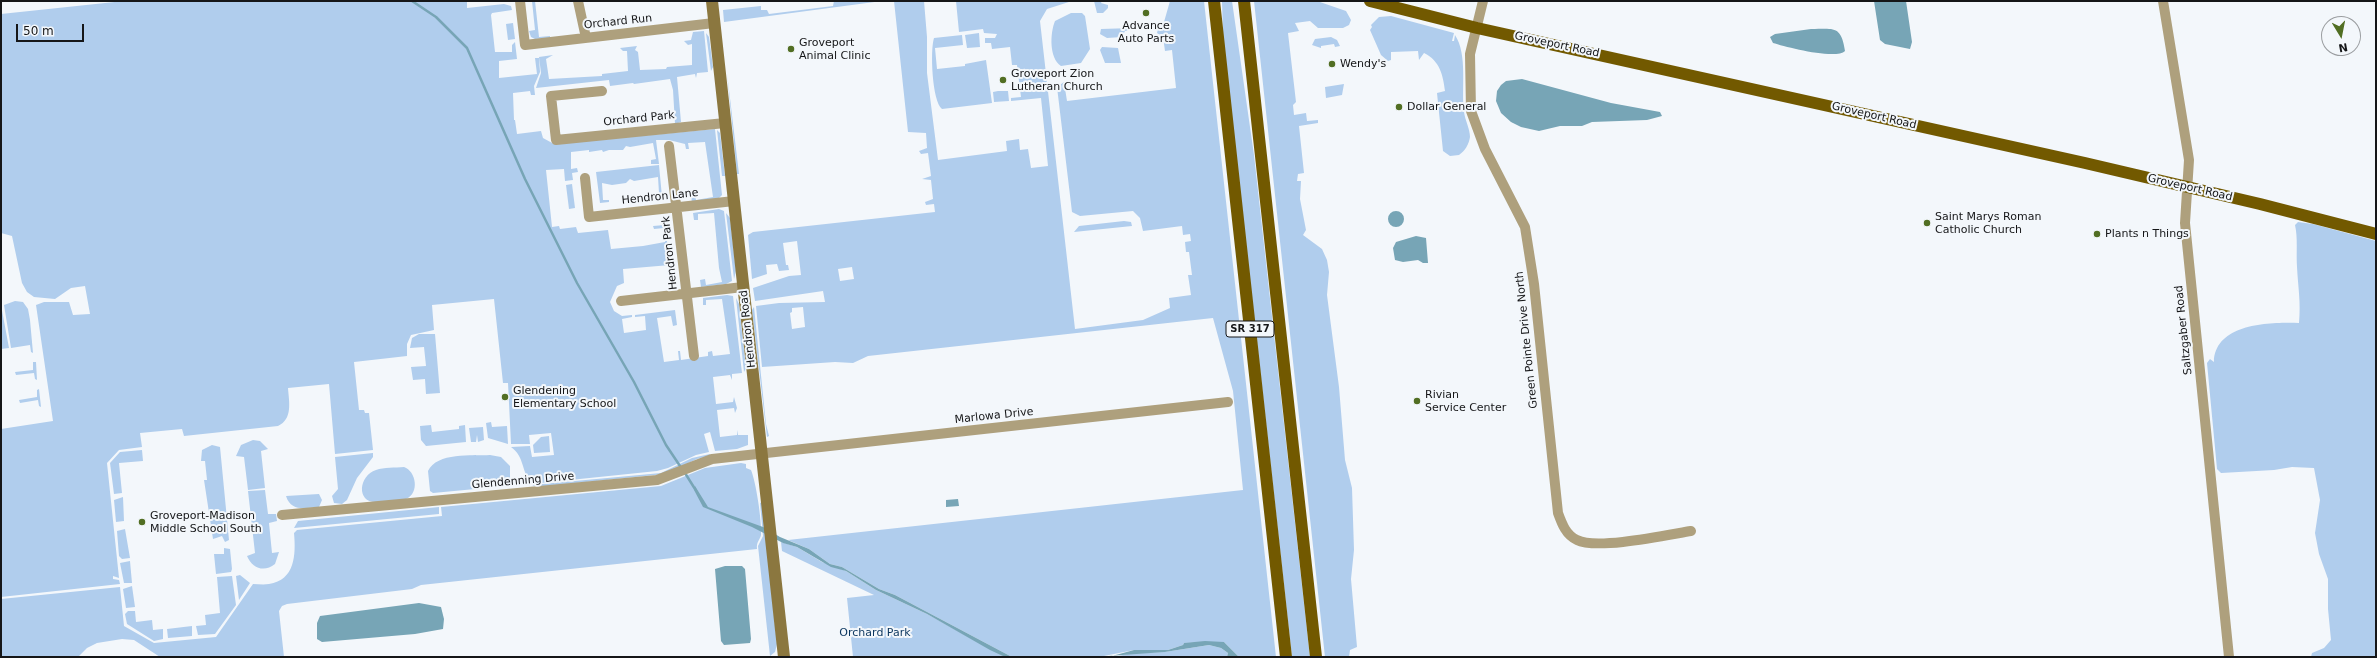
<!DOCTYPE html>
<style>
body{margin:0}
#map{position:relative;width:2377px;height:658px;overflow:hidden;background:#f3f7fb;font-family:"DejaVu Sans",sans-serif}
canvas{display:block}
.frame{position:absolute;inset:0;border:2px solid #151618;pointer-events:none}
.north{position:absolute;left:2321px;top:16px;width:40px;height:40px;box-sizing:border-box;background:#f3f7fb;border:1px solid #9a9da0;border-radius:50%;rotate:170deg;font-size:11px;font-weight:700;line-height:16px;text-align:center;color:#151618}
.north::after{content:'';display:block;margin:auto;width:14px;height:18px;background:#516e23;clip-path:polygon(50% 0,100% 100%,50% 72%,0 100%)}
.scale{position:absolute;left:16px;top:24px;width:68px;height:18px;box-sizing:border-box;border:2px solid #151618;border-top:0;padding-left:5px;font-size:12px;line-height:14px;white-space:nowrap;color:#151618;-webkit-text-stroke:3px #f3f7fb;paint-order:stroke}
</style>
<div id="map">
<canvas width="2377" height="658"></canvas>
<div class="frame"></div>
<div class="north">N</div>
<div class="scale">50 m</div>
</div>
<script>
const ctx = document.querySelector('canvas').getContext('2d');
ctx.lineJoin = 'round';
function paint(path, color) {
  ctx.fillStyle = color;
  ctx.fill(path, 'evenodd');
}
function strokePath(path, color, width, dash) {
  ctx.strokeStyle = color;
  ctx.lineWidth = width;
  ctx.lineCap = dash ? 'butt' : 'round';
  ctx.setLineDash(dash || []);
  ctx.stroke(path);
}
function write(font, color, halo, rows, align = 'center') {
  ctx.font = font + ' "DejaVu Sans",sans-serif';
  ctx.lineWidth = 4;
  ctx.setLineDash([]);
  ctx.textBaseline = 'middle';
  ctx.strokeStyle = halo;
  ctx.fillStyle = color;
  for (const [text, x, y, turn = 0] of rows) {
    ctx.save();
    ctx.translate(x, y);
    ctx.rotate((+turn || 0) * Math.PI / 180);
    ctx.textAlign = isNaN(turn) ? turn : align;
    if (halo) ctx.strokeText(text, 0, 0);
    ctx.fillText(text, 0, 0);
    ctx.restore();
  }
}
const green = new Path2D(`
 M124 1H459L467 2V8L504 4 511 6 512 10 492 13 491 15 495 52H512V45L515 42 517 59 499 61V78L537 74 535 58H539L540 72 534 86 535 95H531L530 91 513 93 514 120H515L517 134 541 131 543 138 554 144 715 129 722 195 718 199 692 203 691 195 695 194 696 200 713 197 705 142 688 143 689 149H686L685 144 669 140H656L659 164H651V160L656 159 653 143 630 147 626 146 623 150H609L603 152 602 150 589 152V150L571 152V169L577 168 578 172 572 173 573 180 565 181 564 169 546 170 552 227 559 226 560 229 576 227 578 233 608 230 611 249 643 246 665 242 664 228 654 229 653 226 665 225 670 265 623 269 624 283 617 286 610 302 614 311 622 316 632 315V317L622 319 624 333 646 330 645 316 635 317V315L675 310 677 325 673 326 671 316 657 318 664 362 679 360 678 351H680L681 360 708 356V352L712 351 713 356 730 354 722 299 706 300V305H703V298L727 295 733 296 742 373 732 374V380L730 375 713 377 716 404 733 402 734 397 737 408 735 413 734 408 717 410 720 437 737 435V430L738 435H748V445L737 449 715 451 710 432 704 434 709 452 696 455 668 468 657 471 541 483 531 482C521 472 525 457 511 447L530 446 532 457 554 455 551 433 529 435 530 444H511L508 383H503L494 299 432 305 434 330 411 335 407 344V356L354 362 359 410H364L365 413H369L373 450 335 454 329 384 288 388C289 402 293 419 278 426L184 436 182 429 140 433 142 447 119 450 107 463 119 578 113 576V579L119 580 120 584 1 597V429L53 421 36 305 44 302H69L73 315 90 314 85 286 71 288 55 299 34 297 27 292 22 283 12 236 1 233V14Z
 M532 1H535L539 37 550 36V38L535 39 531 37 529 31 535 30Z
 M834 1H882L724 22 723 10 761 6V10H767L769 14 833 6Z
 M894 1H924L927 37V73L938 160 1007 151 1006 141 1019 139 1020 150 1028 149 1031 168 1048 166 1041 98 1011 101V98L1021 97 1017 65H1012L1010 47 992 49 991 43H985V38H995L997 34 984 33 983 29 959 32 956 1H1072L1047 9 1040 21 1075 329 1143 320 1170 308 1169 298 1191 295 1188 275H1192L1189 252H1186L1185 242 1191 241 1190 234 1183 235 1182 226 1143 231 1140 218 1133 211 1080 216 1072 212 1057 87 1064 82 1067 101 1176 88 1172 50 1165 51 1163 37 1157 33 1158 29H1162L1170 1H1204L1276 657H1239L1224 642 1184 643 1183 645 1168 650H1134L1099 657H1012L895 595 879 589 842 567 830 564 809 549 788 540 1243 490 1233 391 1213 318 868 356 853 363 835 362 762 367 756 306 779 303 825 302 823 291 755 301 753 288 789 276 801 275 797 241 783 243 786 265H788L789 270 779 271 777 264 766 265 767 274 752 279 748 235 753 232 935 212 934 204 926 205 925 202 933 199 931 180 922 179 931 176 928 153 921 154 919 151 927 148 926 133 908 132ZM852 267 854 279 840 281 838 269ZM803 307 805 327 792 329 790 313 792 312V308Z
 M1094 1H1102L1101 3 1108 5V8L1103 13H1097Z
 M1222 1H1232L1254 155 1310 657H1292L1223 37Z
 M1254 1H1317L1346 11 1351 20 1349 25 1343 28H1318L1310 21 1295 23 1299 31 1288 33 1296 102 1293 105 1294 115 1306 113 1307 121 1318 120V123L1299 126 1304 173 1298 174 1297 181H1301L1300 199 1306 230 1303 235 1322 249 1327 260 1329 272 1327 295 1339 387 1345 460 1352 488 1354 550 1351 579 1357 647 1350 650 1349 657H1325Z
 M1071 13H1082L1085 16 1090 49 1081 63 1061 66C1049 58 1050 33 1055 21Z
 M1391 16 1454 33 1452 41H1454L1455 35C1468 55 1461 89 1464 112 1465 120 1470 129 1470 137 1469 144 1465 151 1459 155L1450 156 1443 151 1437 93 1445 91C1443 75 1440 61 1424 53L1419 60 1418 51 1391 52V60L1388 61 1381 55 1370 30 1372 27 1371 25 1379 17Z
 M1134 22H1136L1134 29 1125 31 1122 37 1107 38 1100 34 1101 29 1132 28Z
 M513 23 515 39 508 40 506 24Z
 M704 31 708 72 697 73 696 78 695 74 677 77 681 122 675 124 673 90 670 79 634 84 633 83 610 86 609 80 536 88 541 73 539 57 553 55 546 59 549 79 602 76V74L628 71 627 51H623L620 48 637 46 635 50 638 52 640 70 666 69 667 67 692 65V44L688 45 684 41 691 40 693 32Z
 M706 33 709 37 713 67 711 71Z
 M979 33 980 47 967 48 965 35Z
 M962 35 963 45 935 48 937 69 965 66V64L986 60 992 103 942 109C932 101 930 50 934 38Z
 M1331 37 1337 40 1340 46 1335 47 1334 44 1321 46V48L1312 45 1315 39Z
 M1102 47 1118 48 1121 63H1105L1100 50Z
 M727 73 739 174H737Z
 M1344 84 1342 95 1326 98 1325 87Z
 M998 91H1008L1009 101 994 102 993 92Z
 M717 130 720 133 725 176H722Z
 M659 165 662 197 655 198V193H659L658 177 634 181 630 179 626 183 612 185 602 183 603 200H609V202L600 203 596 172Z
 M572 184 575 208 569 209 566 185Z
 M719 209 724 211 732 281 726 284 701 287 700 280 705 279 706 285 722 282 719 268 714 213 698 214V220H694L693 213Z
 M726 213 730 218 736 271 734 279Z
 M1124 221 1131 222 1132 226 1074 232 1079 226Z
 M2298 222 2313 224 2376 241V657H2311L2312 653 2324 648 2331 640 2328 609V579L2319 554 2315 533 2320 500 2314 468 2292 467 2274 470 2221 473 2217 469 2207 363 2210 359 2214 362C2215 323 2271 322 2299 323 2301 302 2298 287 2297 267 2296 253 2298 238 2295 225Z
 M736 298 739 304 746 368 744 372Z
 M15 301 23 302 28 309 30 320 33 353 31 352 30 345 11 348 4 305Z
 M1 305 9 348 1 349Z
 M754 307 766 424 769 436 767 437 752 310Z
 M419 334H435L440 393 426 394 425 379 413 380 411 367 426 366 424 347 410 348 412 338Z
 M33 362H36L37 380 35 379 34 373 16 375 15 372 33 370Z
 M39 389 41 407 39 406 38 400 20 403 19 400 37 397V390Z
 M491 422 492 427 507 426 508 444 488 438 486 423Z
 M431 425 432 432 459 429V426L465 425 466 442 426 446 421 440 420 426Z
 M483 427 484 440 478 442 477 435 476 442H471L469 428Z
 M549 436 550 452 534 453 533 445 541 437Z
 M253 440 260 441 268 449 261 451 265 488 248 490 244 457 236 456 241 445Z
 M212 445 220 447 229 540 225 542 222 536 213 539 204 480H207L205 461H201L202 450Z
 M142 450 143 461 119 463 122 493 114 494 110 463 120 452Z
 M373 453V457L357 478 347 500 342 504 334 503 332 496 338 489 335 457Z
 M710 454 709 456 697 459 665 474 538 487 532 485 661 473 692 458Z
 M490 455 501 457 510 466V481L507 486 433 493 430 491 428 471C437 452 472 456 490 455Z
 M741 463 746 464V468L751 470C756 482 762 521 761 535 760 540 756 542 757 549L421 585 412 589 287 604 282 606 279 611 284 657H160L134 640 122 639 97 643 87 648 78 657H1V599L120 587 124 626 154 643 216 637 253 584C258 584 263 585 269 584 295 580 296 555 294 533L297 530 442 516 441 507 661 486 705 468Z
 M404 467C416 471 420 493 406 499 398 502 387 501 378 502 356 504 358 476 376 470 384 467 395 468 404 467Z
 M265 490 268 514H276L277 521 269 523 272 553 279 552 275 564C264 573 252 568 247 556L255 553 248 491Z
 M319 494 322 500 319 507C305 508 291 512 286 496Z
 M123 497 124 521 116 522 114 500Z
 M762 502 777 644 775 652 770 656 758 546 763 536 760 503Z
 M439 507V514L294 528 298 521Z
 M125 529 130 558 122 559 119 556 117 531Z
 M781 542 797 547 822 562 846 571 876 590 927 614 1005 657H853L847 598 874 595 782 551Z
 M224 548 230 549 232 569 231 572 216 574 214 554H224Z
 M130 561 132 583H124L120 563Z
 M240 575 250 583 239 600 236 576Z
 M232 576 236 605 215 634 198 635 196 626 206 625 205 615 220 613 217 577Z
 M132 586 135 607 126 608 123 589Z
 M128 611H135L136 622 152 620 153 630 163 629V639L154 641 127 624 125 614Z
 M192 626V636L168 638 167 629Z
 M1209 645 1221 648 1228 653 1227 657H1114L1132 653 1165 652Z`);
const water = new Path2D(`
 M1874 1H1906L1912 42 1910 49 1885 44 1880 40Z
 M1811 29C1834 29 1841 25 1845 51 1836 60 1786 47 1773 43L1770 37 1775 34Z
 M1522 79 1611 103 1660 112 1662 116 1647 120 1592 122 1582 126H1560L1539 131 1521 127 1511 122 1501 113 1496 101 1497 91 1501 85 1506 81Z
 M1388 219a8 8 0 1 1 16 0a8 8 0 1 1-16 0Z
 M1416 236 1426 238 1428 263H1423L1418 260 1403 262 1395 260 1393 248 1396 242Z
 M695 486 708 507 763 527 780 537 809 549 830 564 842 567 879 589 895 595 1012 657H1005L990 650 927 614 876 590 846 571 831 567 797 547 783 543 752 527 703 507 694 490Z
 M958 499 959 506 946 507V500Z
 M725 566H742L745 569 751 639 750 643 724 645 721 641 715 569Z
 M419 603 441 607 444 619 443 629 415 634 322 642 317 639V623L320 616Z
 M1205 641 1224 642 1239 657H1227L1228 653 1221 648 1209 645 1165 652 1094 657 1112 656 1134 650H1168L1183 645 1184 643Z`);
const stream = new Path2D(`
 M412 1 436 17 467 48 525 179 577 283 634 382 666 445 682 469
 M685 473 695 489`);
const street = new Path2D(`
 M520 1 525 45 714 23
 M578 1 586 38
 M1483 1 1470 54 1471 111 1485 149 1525 227 1534 284 1558 513C1562 524 1566 535 1577 540 1597 550 1667 535 1691 531
 M2163 1 2189 160 2185 223 2229 657
 M602 91 551 96 556 140 725 123
 M669 146 694 356
 M585 178 589 217 734 201
 M621 301 743 287
 M282 515 657 480 712 459 1228 402`);
const secondary = new Path2D(`
 M712 1 784 657`);
const primary = new Path2D(`
 M1214 1 1286 657
 M1244 1 1316 657
 M1370 1 1477 28 2085 163 2260 204 2376 234`);
const markers = [
 [1146,13,4,"#516e23"],
 [791,49,4,"#516e23"],
 [1332,64,4,"#516e23"],
 [1003,80,4,"#516e23"],
 [1399,107,4,"#516e23"],
 [1927,223,4,"#516e23"],
 [2097,234,4,"#516e23"],
 [505,397,4,"#516e23"],
 [1417,401,4,"#516e23"],
 [142,522,4,"#516e23"]
];
const shields = [
 [1250,329,48]
];
const shieldNames = [
 ["SR 317",1250,329]
];
const streetNames = [
 ["Orchard Run",618,22,-6],
 ["Groveport Road",1557,45,12],
 ["Groveport Road",1874,116,13],
 ["Orchard Park",639,119,-6],
 ["Groveport Road",2190,188,13],
 ["Hendron Lane",660,197,-6],
 ["Hendron Park",670,253,-96],
 ["Hendron Road",748,329,-96],
 ["Saltzgaber Road",2184,330,-96],
 ["Green Pointe Drive North",1527,340,-96],
 ["Marlowa Drive",994,416,-6],
 ["Glendenning Drive",523,481,-5]
];
const poiNames = [
 ["Advance",1146,26,"center"],
 ["Auto Parts",1146,39,"center"],
 ["Groveport",799,43],
 ["Animal Clinic",799,56],
 ["Wendy's",1340,64],
 ["Groveport Zion",1011,74],
 ["Lutheran Church",1011,87],
 ["Dollar General",1407,107],
 ["Saint Marys Roman",1935,217],
 ["Catholic Church",1935,230],
 ["Plants n Things",2105,234],
 ["Glendening",513,391],
 ["Elementary School",513,404],
 ["Rivian",1425,395],
 ["Service Center",1425,408],
 ["Groveport-Madison",150,516],
 ["Middle School South",150,529]
];
const parkNames = [
 ["Orchard Park",875,633]
];
paint(green, '#b0cded');
paint(water, '#77a5b6');
strokePath(stream, '#77a5b6', 2.5);
strokePath(street, '#aea07d', 10);
strokePath(secondary, '#8b773f', 12);
strokePath(primary, '#725900', 12);
for (const [x, y, r, color] of markers) {
  const dot = new Path2D();
  dot.arc(x, y, r, 0, 2 * Math.PI);
  ctx.fillStyle = color;
  ctx.fill(dot);
  strokePath(dot, '#f3f7fb', 1.5);
}
for (const [x, y, w] of shields) {
  const box = new Path2D();
  box.roundRect(x - w / 2, y - 8, w, 16, 3);
  ctx.fillStyle = '#f3f7fb';
  ctx.fill(box);
  strokePath(box, '#151618', 1);
}
write('bold 10px', '#151618', null, shieldNames);
write('11px', '#151618', '#f3f7fb', streetNames);
write('11px', '#151618', '#f3f7fb', poiNames, 'left');
write('11px', '#0b365f', '#f3f7fb', parkNames);
</script>
